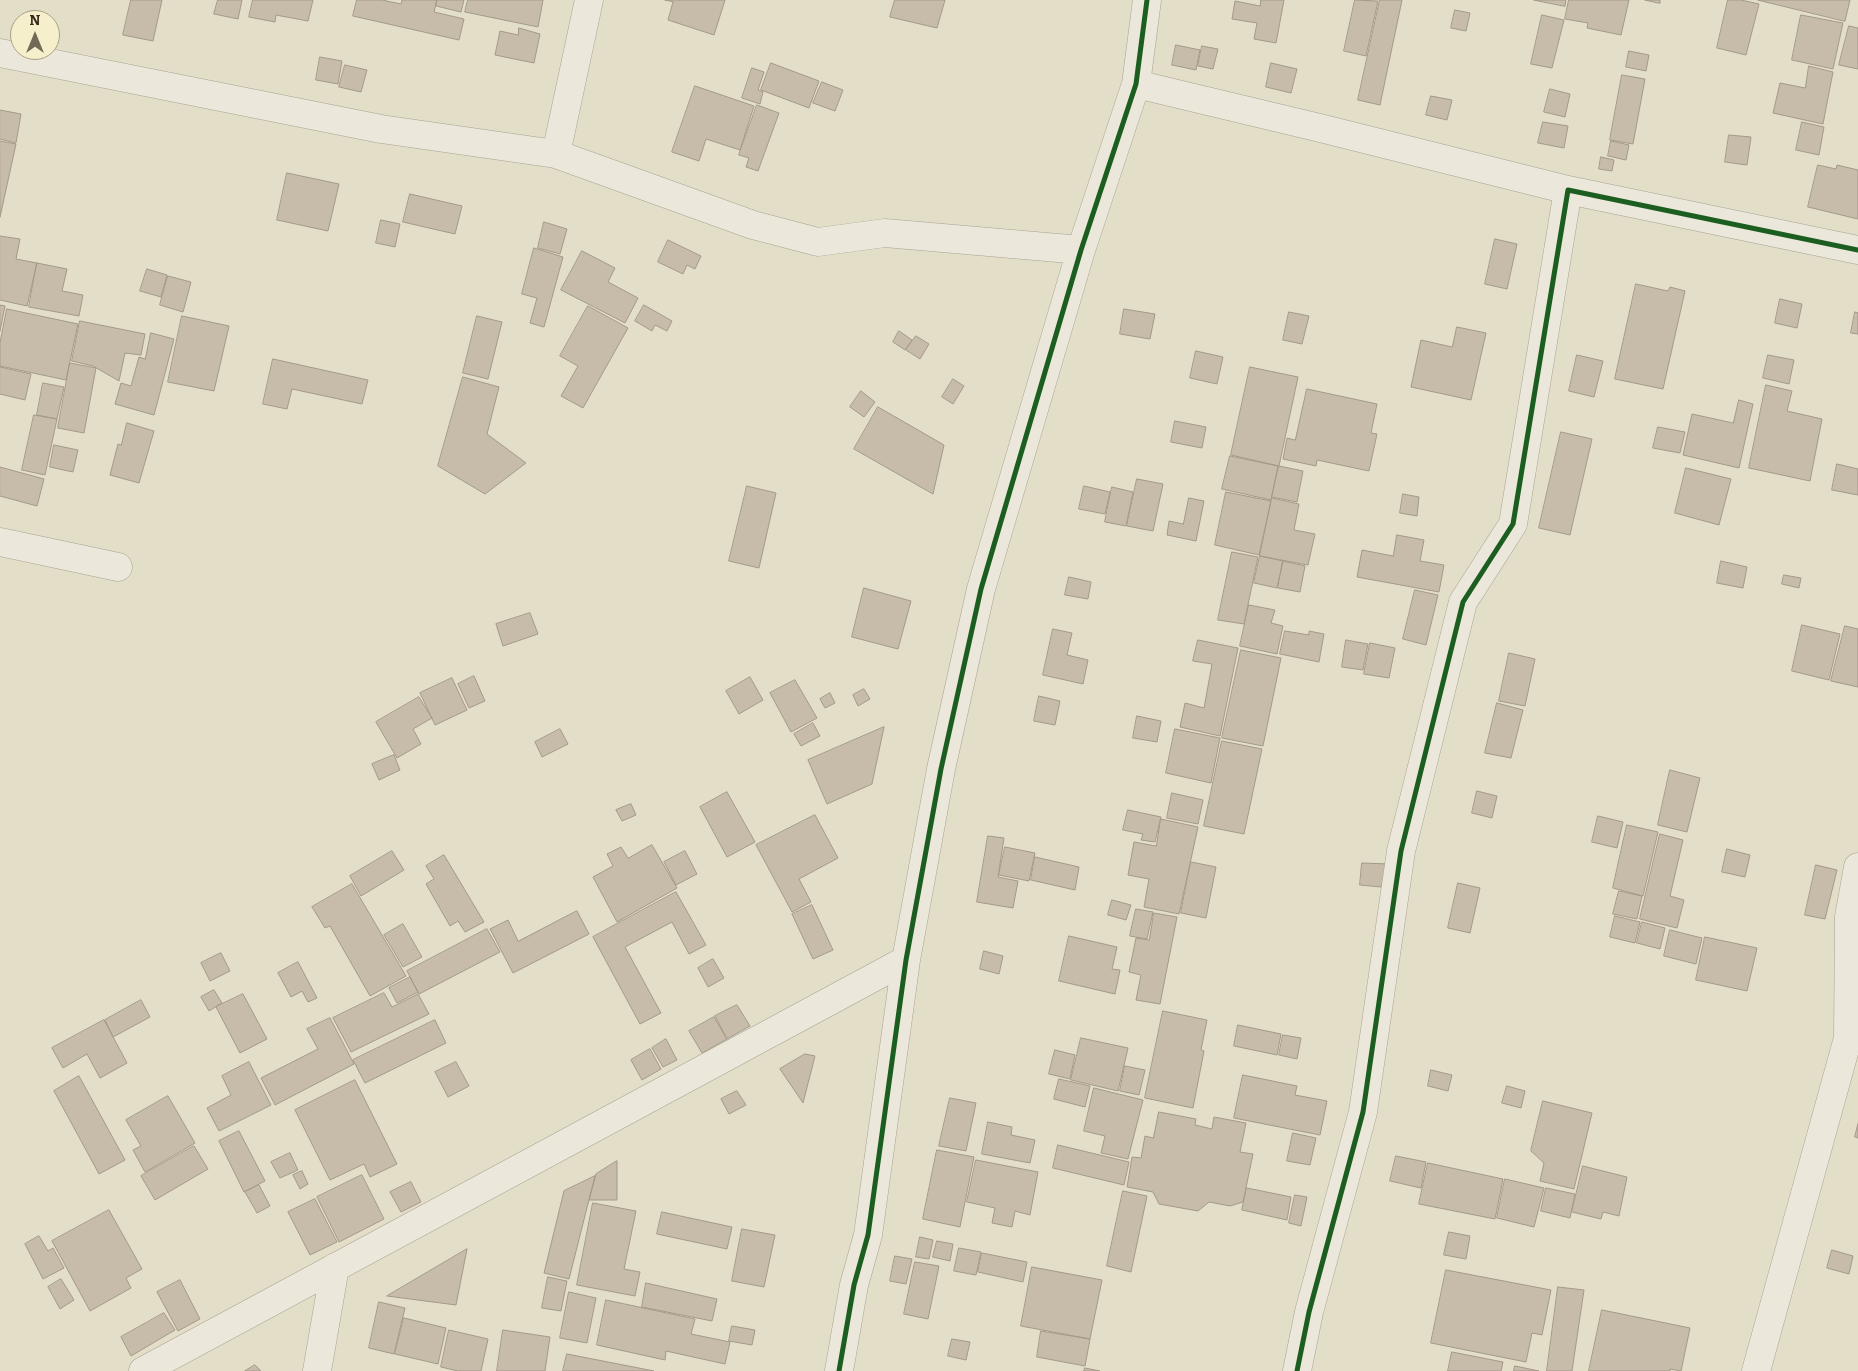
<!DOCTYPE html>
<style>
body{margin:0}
#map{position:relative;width:1858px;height:1371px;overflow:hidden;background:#e3dec8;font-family:Bitter,serif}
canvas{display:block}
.north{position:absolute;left:10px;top:10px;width:50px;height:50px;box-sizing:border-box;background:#f6efcc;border:1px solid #a9a085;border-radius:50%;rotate:0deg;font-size:14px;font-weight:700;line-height:20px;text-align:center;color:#352a1a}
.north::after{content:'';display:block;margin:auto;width:18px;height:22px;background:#726957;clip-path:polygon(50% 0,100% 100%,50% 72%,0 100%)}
</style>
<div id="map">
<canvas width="1858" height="1371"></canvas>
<div class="north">N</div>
</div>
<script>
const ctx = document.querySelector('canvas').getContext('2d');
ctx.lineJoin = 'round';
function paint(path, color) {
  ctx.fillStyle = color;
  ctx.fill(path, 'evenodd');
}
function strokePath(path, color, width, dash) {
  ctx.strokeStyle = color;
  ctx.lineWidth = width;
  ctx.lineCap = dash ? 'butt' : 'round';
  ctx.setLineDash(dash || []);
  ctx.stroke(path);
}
const building = new Path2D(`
 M131 0H162L153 41 123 35Z
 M218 0H242L238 19 214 14Z
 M253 0H313L308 21 276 15 275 22 249 17Z
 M357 0H382L401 4 402 0H437L434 12 464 19 459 40 353 16Z
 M437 0H464L461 12 436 6Z
 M468 0H543L538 27 465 12Z
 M665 0H725L714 35 668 20 673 2Z
 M895 0H945L937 28 890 17Z
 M1261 0H1284L1276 43 1254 39 1257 23 1232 19 1235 1 1260 6Z
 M1355 0 1378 1 1366 56 1344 51Z
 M1380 0H1402L1380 105 1358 100Z
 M1534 0H1566L1565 6Z
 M1569 0H1629L1621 35 1587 28 1588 23 1565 19Z
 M1645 0H1660V3Z
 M1728 0H1741L1759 4 1746 55 1717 48Z
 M1758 0H1850L1845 21Z
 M1455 10 1470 13 1466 31 1451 28Z
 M1542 15 1564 20 1552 68 1531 64Z
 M1801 15 1843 23 1833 69 1792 60Z
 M1849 26 1858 28V69L1839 65Z
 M519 28 540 34 534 63 495 55 500 31 518 35Z
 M1176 45 1200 50 1196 70 1172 65Z
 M1202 46 1218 49 1213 69 1198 66Z
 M1629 51 1649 55 1646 71 1626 67Z
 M320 57 342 61 338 84 316 80Z
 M771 63 819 81 809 108 761 90Z
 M1271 63 1297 69 1291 93 1266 87Z
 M345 65 367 70 361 92 339 87Z
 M1809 66 1833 72 1823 124 1773 113 1780 83 1805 88Z
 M752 68 764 72 758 90 763 92 760 104 742 98Z
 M1622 75 1645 79 1633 144 1610 140Z
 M822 82 843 90 835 111 813 103Z
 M695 86 754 106 740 150 706 139 699 161 672 152Z
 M1550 89 1570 94 1565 117 1544 112Z
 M1431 96 1452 100 1447 120 1426 115Z
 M757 105 779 113 758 171 746 167 749 158 739 155Z
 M0 110 21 114 16 143 0 139Z
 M1543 122 1568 126 1564 148 1538 143Z
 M1802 122 1824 127 1819 155 1796 150Z
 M1729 135 1751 137 1747 165 1725 162Z
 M0 141 16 144 0 217Z
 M1611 141 1629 145 1626 160 1608 156Z
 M1601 157 1614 160 1612 171 1599 169Z
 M1818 165 1836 169 1837 165 1858 170V219L1808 207Z
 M287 173 339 184 328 231 277 220Z
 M410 194 462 206 455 234 403 222Z
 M381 220 400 224 395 247 376 243Z
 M544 222 567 229 560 254 538 248Z
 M0 236 20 239 16 259 37 263 27 306 0 300Z
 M1495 239 1517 244 1507 289 1485 284Z
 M668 240 701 256 695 269 687 265 683 274 658 262Z
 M534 248 563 257 544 327 530 323 537 298 522 294Z
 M582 251 615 268 608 282 638 298 625 323 561 290Z
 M37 263 67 269 62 291 83 295 79 316 29 307Z
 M147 269 167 275 161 297 140 291Z
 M168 276 191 282 183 312 160 305Z
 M1636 284 1668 291 1670 287 1685 291 1663 389 1615 379Z
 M1780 299 1802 304 1797 328 1775 323Z
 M0 305 5 306 0 331Z
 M644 305 672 321 667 331 655 325 652 331 635 321Z
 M588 306 628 328 583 408 561 396 578 366 560 356Z
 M7 309 78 324 66 380 0 366V343Z
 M1124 309 1155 314 1150 339 1120 334Z
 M1289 312 1309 316 1302 344 1283 340Z
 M1855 312 1858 313V334L1851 333Z
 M182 316 229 326 214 391 168 382Z
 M477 316 502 322 488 379 463 373Z
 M80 321 145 334 141 355 125 353 119 381 93 366 72 361Z
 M1457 327 1486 333 1471 400 1411 387 1421 340 1452 347Z
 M899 331 912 340 905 350 893 342Z
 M151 333 174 339 154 415 115 404 121 383 131 386 139 357 145 359Z
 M916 336 929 344 920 359 906 350Z
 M1196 351 1223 357 1217 384 1190 378Z
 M1577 355 1603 361 1594 397 1569 391Z
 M1768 355 1794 360 1789 384 1763 378Z
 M273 359 368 380 362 404 292 389 287 409 263 404Z
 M70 363 96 368 84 433 58 428Z
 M0 367 31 374 25 400 0 394Z
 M1250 367 1298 377 1279 466 1231 455Z
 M463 377 499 387 487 434 526 463 485 494 438 466Z
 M953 379 964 386 953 404 942 397Z
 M43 383 64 387 57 419 37 415Z
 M1766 385 1792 391 1787 411 1822 419 1810 481 1749 468Z
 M1307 389 1377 404 1371 433 1377 434 1369 471 1317 460 1316 466 1283 459 1287 438 1295 440Z
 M861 391 875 402 864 417 850 407Z
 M1739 400 1753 404 1739 468 1683 455 1692 414 1733 423Z
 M878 407 944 445 933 494 854 449Z
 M34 415 57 419 45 475 22 470Z
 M1175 421 1206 427 1202 448 1171 442Z
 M127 423 154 431 139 483 110 475 118 444 121 445Z
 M1658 427 1685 432 1680 453 1653 448Z
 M1561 432 1592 439 1570 535 1539 528Z
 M54 445 78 450 73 472 50 467Z
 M1230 456 1278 466 1271 500 1222 489Z
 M1837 464 1858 469V495L1832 490Z
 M1279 466 1303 471 1297 502 1272 497Z
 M0 467 44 479 37 506 0 496Z
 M1686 468 1731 479 1719 525 1675 513Z
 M1137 479 1163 484 1153 531 1127 526Z
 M747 486 776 493 759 568 729 561Z
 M1084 486 1110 492 1105 514 1079 509Z
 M1112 487 1133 492 1126 526 1105 522Z
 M1226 492 1271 501 1259 555 1215 545Z
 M1403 494 1419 497 1417 516 1400 513Z
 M1189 498 1204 501 1196 541 1167 535 1169 521 1183 524Z
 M1272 498 1299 504 1294 530 1315 534 1308 565 1260 556Z
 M1397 535 1424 540 1420 561 1444 565 1439 592 1357 577 1362 550 1393 556Z
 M1232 552 1258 557 1244 624 1218 620Z
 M1260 556 1283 561 1277 588 1254 583Z
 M1283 561 1305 566 1300 592 1278 588Z
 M1721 561 1747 567 1743 588 1717 583Z
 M1784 575 1801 578 1799 588 1782 584Z
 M1069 577 1091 582 1088 599 1065 595Z
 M864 588 911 601 898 649 852 637Z
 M1415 590 1438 595 1426 645 1403 639Z
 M1249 605 1275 610 1271 623 1283 626 1277 654 1240 646Z
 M530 613 538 634 503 646 496 624Z
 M1802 625 1840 634 1829 680 1792 671Z
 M1845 626 1858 629V687L1831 681Z
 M1053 629 1072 633 1067 655 1088 660 1083 684 1043 675Z
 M1285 631 1309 635V631L1324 634 1319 662 1280 654Z
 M1198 640 1238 648 1220 736 1180 727 1185 703 1204 708 1212 664 1193 661Z
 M1346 640 1368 644 1363 670 1342 667Z
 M1370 643 1395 648 1389 678 1364 674Z
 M1241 650 1281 658 1263 746 1222 738Z
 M1509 653 1535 659 1525 706 1499 701Z
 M474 676 485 701 469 708 458 684Z
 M750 677 763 700 739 714 726 691Z
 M452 678 467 710 435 725 420 693Z
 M795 680 817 718 791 732 770 693Z
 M864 689 870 699 858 706 853 695Z
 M830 693 835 703 825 708 820 699Z
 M1039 696 1060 701 1055 725 1034 721Z
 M419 697 432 718 413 729 421 744 397 758 376 722Z
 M1497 703 1523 710 1511 758 1485 753Z
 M1137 716 1161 721 1157 742 1133 738Z
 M813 723 820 736 801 746 794 734Z
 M884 727 872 784 827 804 808 760Z
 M560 729 568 744 542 757 535 742Z
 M1175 729 1220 738 1211 783 1166 773Z
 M1222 741 1262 749 1244 834 1204 826Z
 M394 755 400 770 379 780 372 764Z
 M1670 770 1700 778 1687 832 1658 825Z
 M1477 791 1497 796 1492 818 1472 813Z
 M727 792 755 842 727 857 700 807Z
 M1172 793 1203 800 1198 824 1167 818Z
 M631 804 636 815 622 821 616 810Z
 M1128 810 1161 817 1155 842 1141 840 1143 834 1123 830Z
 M815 815 838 858 799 879 811 902 792 912 756 845Z
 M1598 816 1623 822 1617 848 1592 842Z
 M1161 819 1198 827 1179 914 1144 907 1149 879 1128 875 1134 842 1156 846Z
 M1627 825 1658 832 1643 896 1613 888Z
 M1660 834 1683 840 1670 896 1684 900 1677 928 1640 919Z
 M988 836 1004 838 998 877 1018 881 1013 908 977 902Z
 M652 845 677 888 617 922 593 877 613 866 607 854 621 847 628 858Z
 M1005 847 1035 853 1029 881 999 875Z
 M1727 849 1750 855 1745 877 1722 872Z
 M392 851 404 870 361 896 350 876Z
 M685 851 697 874 676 885 664 862Z
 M444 855 484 922 465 932 458 921 450 926 426 884 434 879 426 866Z
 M1035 857 1079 867 1075 890 1031 880Z
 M1191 862 1216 867 1206 918 1181 913Z
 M1362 863 1390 864 1381 887 1360 885Z
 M1816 865 1837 870 1825 919 1805 915Z
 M1458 883 1480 888 1470 933 1448 928Z
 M352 884 406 976 370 996 330 926 325 928 312 907Z
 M1619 891 1642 896 1637 919 1613 914Z
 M676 892 706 945 689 954 672 922 625 947 661 1013 640 1024 593 937Z
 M1112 900 1131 905 1126 920 1108 915Z
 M812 905 833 950 813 959 792 914Z
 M1136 909 1153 912 1147 939 1130 936Z
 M577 911 589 934 513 973 490 929 508 920 518 941Z
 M1154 913 1177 917 1160 1004 1136 1000 1141 975 1129 972 1136 938 1149 940Z
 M1615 916 1640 922 1635 943 1610 937Z
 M1642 922 1665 928 1660 949 1637 943Z
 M403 924 422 957 403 967 384 935Z
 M487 929 500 952 419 994 407 971Z
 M1670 930 1702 938 1696 964 1664 956Z
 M1069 936 1117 947 1112 969 1120 970 1115 994 1059 981Z
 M1705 937 1757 948 1747 991 1696 980Z
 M984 951 1003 956 999 974 980 969Z
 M221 953 230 971 210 981 201 963Z
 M713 959 724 978 708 987 698 968Z
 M298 962 317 998 308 1002 302 991 291 997 278 973Z
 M410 977 418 992 397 1003 389 988Z
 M214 990 222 1003 209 1011 201 997Z
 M384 993 392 1007 418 994 429 1014 351 1052 333 1018Z
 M243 994 267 1039 240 1053 216 1007Z
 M141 1000 150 1017 113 1037 105 1020Z
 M737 1005 750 1026 727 1039 715 1016Z
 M1163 1011 1207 1020 1201 1050 1204 1051 1193 1108 1145 1098Z
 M714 1017 727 1039 702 1053 689 1031Z
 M330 1018 354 1064 275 1105 261 1078 318 1049 307 1029Z
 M104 1020 127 1063 100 1078 87 1054 63 1068 52 1048Z
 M435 1020 446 1043 365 1083 353 1060Z
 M1238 1025 1281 1034 1277 1055 1234 1046Z
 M1283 1035 1301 1038 1297 1059 1279 1055Z
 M1081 1038 1128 1048 1118 1091 1071 1080Z
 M666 1039 677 1060 663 1067 652 1048Z
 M650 1049 661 1069 642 1080 631 1060Z
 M1055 1050 1075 1055 1070 1079 1049 1074Z
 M805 1054 815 1056 803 1103 780 1069Z
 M249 1062 271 1105 219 1131 207 1108 231 1095 222 1076Z
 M456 1062 469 1086 448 1097 435 1072Z
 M1125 1066 1145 1070 1139 1095 1120 1091Z
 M1431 1070 1452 1075 1448 1091 1428 1086Z
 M1243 1075 1297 1086 1295 1095 1327 1101 1320 1135 1234 1118Z
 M79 1076 125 1160 99 1174 54 1091Z
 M1059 1079 1090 1086 1085 1107 1054 1099Z
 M355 1080 397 1164 370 1177 364 1164 330 1180 295 1110Z
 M1507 1086 1525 1091 1521 1108 1502 1103Z
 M1094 1088 1143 1100 1128 1159 1101 1153 1105 1136 1084 1131Z
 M737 1091 746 1105 729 1114 721 1099Z
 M168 1096 195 1143 145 1172 133 1150 141 1146 126 1120Z
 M950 1098 976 1103 966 1151 939 1146Z
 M1543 1101 1592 1113 1574 1189 1540 1181 1544 1163 1531 1151Z
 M1159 1112 1196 1119 1195 1125 1212 1129 1214 1117 1246 1123 1240 1152 1253 1154 1243 1202 1230 1206 1209 1202 1198 1211 1159 1204 1153 1192 1127 1187 1132 1157 1141 1158 1145 1136 1153 1138Z
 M988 1122 1012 1127 1011 1135 1035 1140 1030 1163 982 1154Z
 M1858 1124V1138L1855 1137Z
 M239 1131 265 1181 244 1192 219 1141Z
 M1293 1133 1316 1138 1310 1165 1287 1161Z
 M1058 1145 1129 1162 1124 1185 1053 1168Z
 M194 1146 208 1169 155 1200 141 1176Z
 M937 1150 974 1157 960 1227 923 1219Z
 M290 1153 298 1170 280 1178 271 1162Z
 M1396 1156 1426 1162 1421 1188 1390 1181Z
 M976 1160 1038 1172 1030 1215 1015 1211 1012 1227 992 1223 995 1208 967 1202Z
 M617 1161V1200H589L596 1174Z
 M1428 1163 1503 1179 1495 1219 1419 1204Z
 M1583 1166 1627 1177 1619 1216 1603 1212 1601 1219 1572 1212Z
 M302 1171 308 1184 300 1189 293 1175Z
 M362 1175 384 1219 339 1242 317 1197Z
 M595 1176 569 1279 544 1273 564 1191Z
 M1505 1179 1544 1188 1534 1227 1497 1218Z
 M411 1182 421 1202 401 1212 390 1192Z
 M259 1185 270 1206 257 1213 245 1192Z
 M1247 1188 1291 1197 1287 1220 1242 1210Z
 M1546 1188 1575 1194 1570 1218 1541 1211Z
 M1123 1191 1147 1196 1131 1272 1107 1266Z
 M1295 1195 1307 1197 1301 1226 1289 1223Z
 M315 1199 337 1242 310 1255 288 1212Z
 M593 1203 636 1211 624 1269 640 1272 635 1296 577 1285Z
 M109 1210 142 1269 126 1278 131 1288 90 1311 52 1241Z
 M662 1212 732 1227 727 1249 657 1234Z
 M742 1229 775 1235 764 1287 732 1281Z
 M1449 1232 1470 1236 1466 1259 1444 1255Z
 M39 1236 48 1251 53 1248 64 1268 43 1279 25 1244Z
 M920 1237 933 1240 929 1259 916 1257Z
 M937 1241 953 1244 950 1261 933 1257Z
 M959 1248 981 1252 976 1275 954 1271Z
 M467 1249 456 1305 387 1296Z
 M1832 1250 1853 1256 1849 1274 1827 1268Z
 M982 1253 1027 1262 1023 1282 978 1272Z
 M895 1256 912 1259 906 1284 890 1281Z
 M915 1262 939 1266 928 1319 904 1314Z
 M1032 1267 1102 1280 1090 1339 1021 1326Z
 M1446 1270 1551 1290 1542 1335 1532 1333 1526 1362 1431 1343Z
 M548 1277 567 1281 561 1311 542 1308Z
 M61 1279 74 1300 60 1309 48 1287Z
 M180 1280 200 1319 178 1331 157 1292Z
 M646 1283 717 1299 712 1321 642 1307Z
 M1558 1287 1584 1290 1572 1371H1547Z
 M569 1292 596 1298 587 1343 560 1338Z
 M606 1300 695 1319 691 1334 730 1342 725 1364 666 1351 665 1360 597 1345Z
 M379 1302 405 1308 394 1354 369 1348Z
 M1602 1310 1690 1328 1681 1371 1670 1369V1371H1589Z
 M164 1313 175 1330 131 1356 121 1337Z
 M404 1318 446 1328 438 1364 395 1354Z
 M732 1326 755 1330 752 1345 729 1341Z
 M449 1330 488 1339 481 1371H458L441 1367Z
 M503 1330 550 1337 545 1371H497Z
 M1041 1331 1090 1339 1085 1366 1037 1357Z
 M952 1339 970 1342 966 1360 948 1356Z
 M1452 1352 1503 1362 1501 1371H1448Z
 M567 1354 654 1371H563Z
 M255 1365 261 1371H245Z
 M1515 1366 1539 1371H1514Z
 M1085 1368 1100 1371H1084Z`);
const minor = new Path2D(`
 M0 53 381 129 556 154 753 225 818 242 885 233 1081 250
 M1136 84 1320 128 1568 190
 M556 154 589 0
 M0 542 118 567
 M143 1371 906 960
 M317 1371 335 1267
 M839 1371 854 1285 868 1235 906 960 941 769 981 589 1081 250 1136 84 1147 0
 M1297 1371 1309 1312 1363 1112 1401 851 1463 602 1513 524 1568 190 1858 250
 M1756 1371 1848 1038 1849 917 1858 867`);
const cycleway = new Path2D(`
 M839 1371 854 1285 868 1235 906 960 941 769 981 589 1081 250 1136 84 1147 0
 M1297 1371 1309 1312 1363 1112 1401 851 1463 602 1513 524 1568 190 1858 250`);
paint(building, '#c7bca9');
strokePath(building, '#a39988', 1);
strokePath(minor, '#a8a292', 29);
strokePath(minor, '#ebe7da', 28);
strokePath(cycleway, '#1b5e20', 5);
</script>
